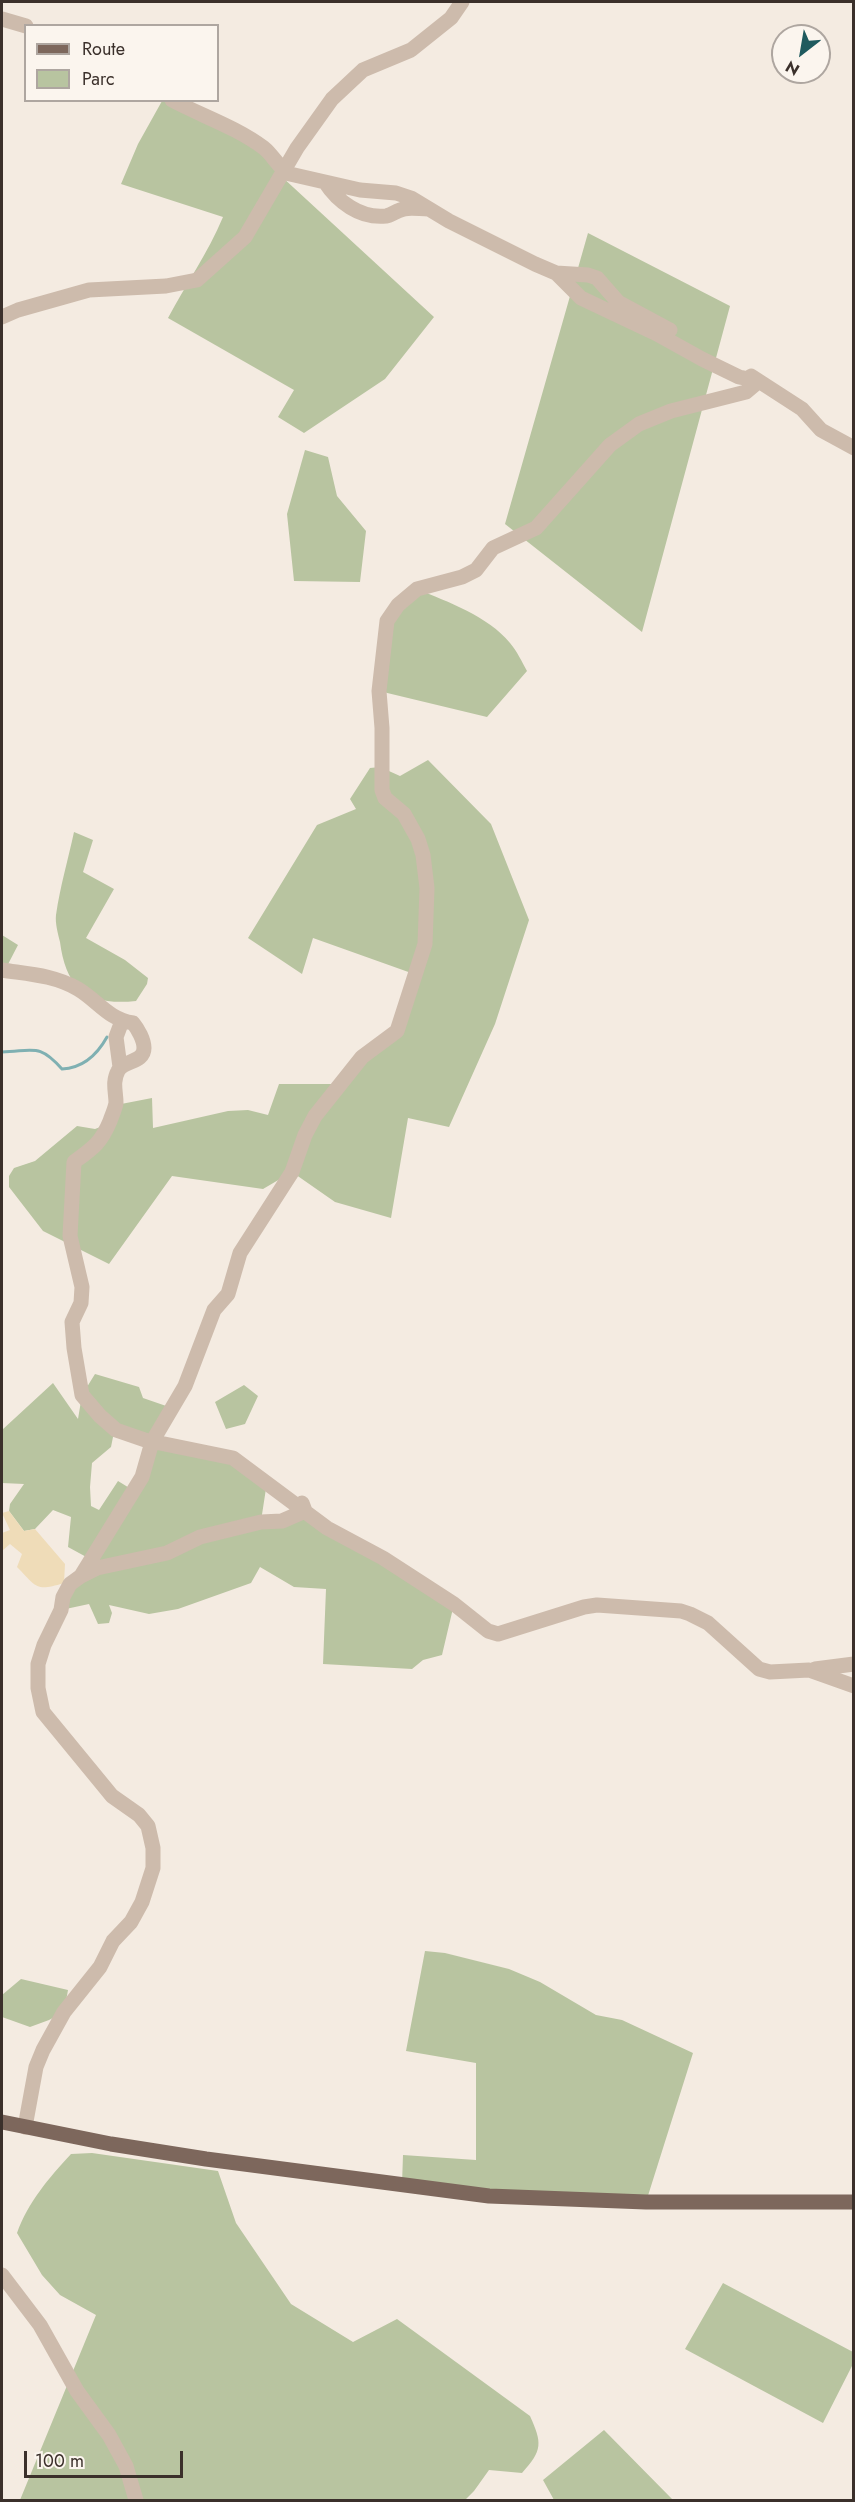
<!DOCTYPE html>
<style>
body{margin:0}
#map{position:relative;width:855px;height:2502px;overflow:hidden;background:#f4ebe1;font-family:Jost,sans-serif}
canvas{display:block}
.frame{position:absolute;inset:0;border:3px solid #3b302b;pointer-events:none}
.legend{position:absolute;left:24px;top:24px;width:195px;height:78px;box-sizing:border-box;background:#fbf5ee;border:2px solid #aea6a0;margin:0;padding:8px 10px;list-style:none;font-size:18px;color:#3b302b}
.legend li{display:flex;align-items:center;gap:12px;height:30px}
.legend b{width:30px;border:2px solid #aea6a0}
.north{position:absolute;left:771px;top:24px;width:60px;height:60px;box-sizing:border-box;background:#fbf5ee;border:2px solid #aea6a0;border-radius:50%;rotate:211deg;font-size:16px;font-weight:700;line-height:24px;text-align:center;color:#3b302b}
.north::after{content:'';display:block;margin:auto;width:21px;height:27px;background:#1f5a5e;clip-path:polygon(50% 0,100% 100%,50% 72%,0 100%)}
.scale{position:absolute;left:24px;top:2451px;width:159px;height:27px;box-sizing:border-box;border:3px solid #3b302b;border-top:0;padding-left:8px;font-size:18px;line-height:21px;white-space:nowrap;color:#3b302b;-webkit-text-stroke:4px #fbf5ee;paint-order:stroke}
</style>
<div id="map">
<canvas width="855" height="2502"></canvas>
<div class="frame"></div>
<ul class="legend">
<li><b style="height:8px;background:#7d675c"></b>Route</li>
<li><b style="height:16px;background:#b8c4a0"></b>Parc</li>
</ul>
<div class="north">N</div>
<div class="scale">100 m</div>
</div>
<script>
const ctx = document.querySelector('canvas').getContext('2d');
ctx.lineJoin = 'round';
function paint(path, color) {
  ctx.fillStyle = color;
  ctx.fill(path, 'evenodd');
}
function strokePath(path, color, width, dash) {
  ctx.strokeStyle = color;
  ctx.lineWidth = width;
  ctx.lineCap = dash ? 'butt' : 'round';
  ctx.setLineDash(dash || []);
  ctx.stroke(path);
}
const green = new Path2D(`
 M162 101H172L266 149 281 176 434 317 385 379 304 433 278 417 294 390 168 318C186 284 208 253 223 217L121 184 138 144Z
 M588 233 730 306 642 632 505 524Z
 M305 450 328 457 337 496 366 531 360 582 294 581 287 514Z
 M417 589C448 602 488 616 510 643 517 651 522 662 527 671L487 717 379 691 387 621Z
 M428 760 491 824 529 920 495 1024 449 1127 408 1118 391 1218 335 1202 292 1172 263 1189 172 1176 109 1264 43 1231 9 1187V1176L14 1168 35 1161 77 1126 95 1129 108 1124 116 1105 152 1098 153 1128 228 1111 248 1110 268 1115 279 1084H340L392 1037 414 974 313 938 302 974 248 938 317 825 356 809 350 799 370 768 380 767 400 776Z
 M74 832 93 840 83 872 114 889 86 938 125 960 148 978 147 984 136 1001C88 1006 66 989 60 942 58 934 55 923 56 915 60 887 68 860 74 832Z
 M2 935 18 945 5 970H2Z
 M95 1374 139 1387 143 1398 172 1408 157 1439 217 1455 267 1482 261 1521 305 1511 454 1604 442 1655 423 1660 412 1669 323 1664 326 1589 294 1587 260 1567 251 1583 178 1609 149 1614 109 1605 112 1613 109 1623 98 1624 89 1604 61 1610 90 1559 68 1547 71 1517 53 1510 35 1529 24 1531 9 1511 10 1504 24 1484 2 1483V1430L53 1383 78 1419 82 1395ZM114 1432 150 1443 131 1489 118 1481 99 1510 91 1506 90 1487 92 1463 111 1447Z
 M244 1385 258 1396 245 1424 226 1429 215 1402Z
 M425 1951 445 1953 509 1969 540 1982 596 2015 622 2020 693 2053 646 2202 402 2184 403 2155 476 2160V2063L406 2051Z
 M21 1979 68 1990 64 2012 49 2020 30 2027 2 2017V1995Z
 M92 2153 218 2171 236 2223 291 2304 353 2342 397 2319 530 2416C542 2443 543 2450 522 2473L489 2470 474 2491 465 2500H20L96 2315 60 2295 42 2275 17 2233C28 2202 49 2178 71 2154Z
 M723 2283 853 2352V2364L823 2423 685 2349Z
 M604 2430 673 2500H554L543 2480Z`);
const sand = new Path2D(`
 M9 1511 24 1531 35 1529 65 1564 64 1583C35 1592 37 1587 17 1567L22 1554 10 1544 2 1551V1533L10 1530 2 1513Z`);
const stream = new Path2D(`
 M2 1052C34 1051 39 1043 62 1069 83 1068 97 1055 107 1037`);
const minor = new Path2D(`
 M2 19 26 26
 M172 100C202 116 236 127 264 148 274 156 278 168 290 174L360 190 396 193 411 198 449 221 535 264 556 273 588 275 597 278 618 302 670 330
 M325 182C337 201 360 219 386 216 392 215 397 210 404 209 411 207 420 209 428 209
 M2 317 18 310 89 290 166 286 197 280 245 237 297 148 332 99 363 70 411 50 451 18 462 2
 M751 376 802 409 821 430 854 448
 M2 970C28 974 54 975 78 989 98 1001 108 1019 133 1023 138 1029 144 1040 144 1048 144 1063 123 1060 118 1071 112 1082 116 1092 116 1103 115 1109 112 1115 110 1121 101 1143 93 1148 74 1162L70 1236 82 1287 81 1303 72 1322 74 1348 82 1395 100 1416 116 1430 145 1440 233 1458 327 1528 383 1558 454 1604 488 1631 498 1634 584 1607 597 1605 681 1611 690 1614 708 1623 759 1669 770 1672 809 1670 854 1686
 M120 1067 116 1037 122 1021
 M81 1576 142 1477 152 1442 185 1386 214 1310 228 1294 240 1253 292 1172 305 1135 315 1116 362 1057 397 1031 425 944 427 888 423 855 418 839 404 814 385 798 382 790V728L379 691 387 621 398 605 417 589 462 577 476 570 493 548 536 528 610 445 639 424 671 411 746 392 759 381 739 377 702 359 657 334 581 298 556 273
 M815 1669 854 1664
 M25 2127 36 2067 43 2050 64 2012 100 1967 113 1941 131 1922 142 1902 153 1868V1848L148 1826 139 1815 112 1796 43 1712 38 1688V1664L44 1645 61 1610 63 1597 70 1584 81 1576 97 1568 167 1553 200 1537 261 1522 282 1521 305 1511 302 1503
 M2 2275 40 2325 77 2391 109 2435 126 2466 136 2500`);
const major = new Path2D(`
 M2 2122 111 2144 206 2159 489 2196 646 2202H854`);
paint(green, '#b8c4a0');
paint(sand, '#efdcb8');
strokePath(stream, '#7fb0b2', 3);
strokePath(minor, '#cdbbac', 15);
strokePath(major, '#7d675c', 15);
</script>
